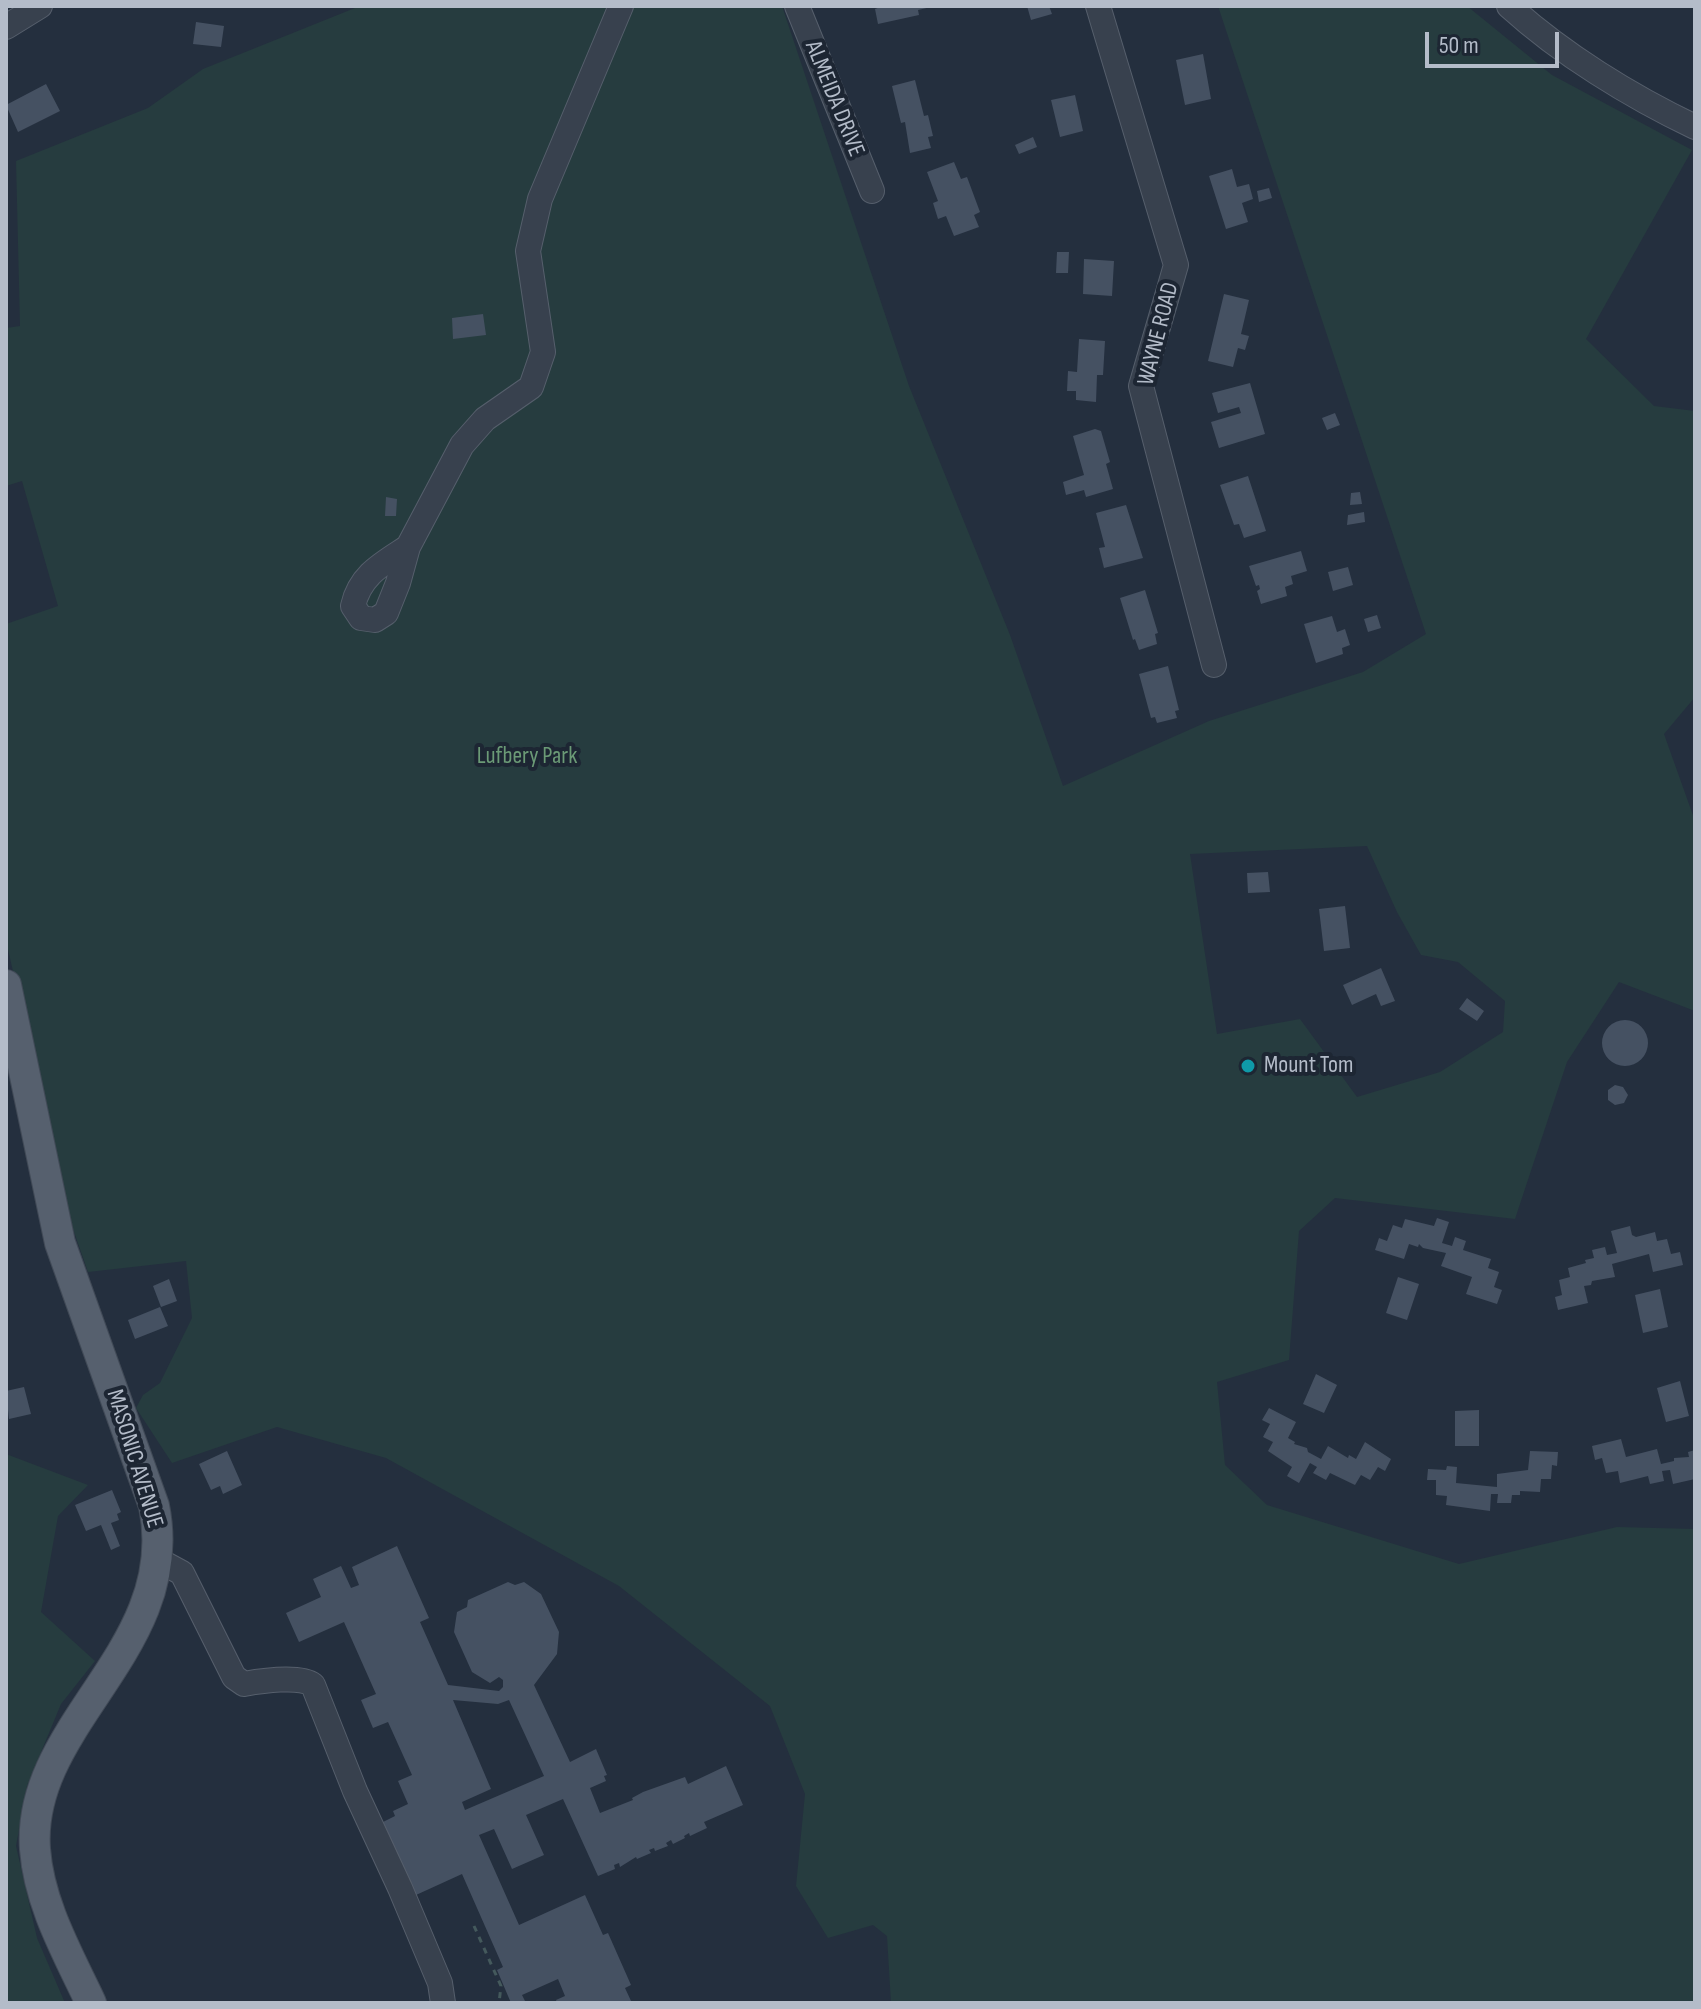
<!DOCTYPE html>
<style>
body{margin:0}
#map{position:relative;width:1701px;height:2009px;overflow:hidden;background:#242f3e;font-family:"Sofia Sans Condensed",sans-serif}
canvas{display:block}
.frame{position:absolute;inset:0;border:8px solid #b4bcc9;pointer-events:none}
.scale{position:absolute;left:1425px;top:32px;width:134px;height:36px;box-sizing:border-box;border:4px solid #b4bcc9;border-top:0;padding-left:10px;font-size:24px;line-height:28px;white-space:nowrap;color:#b4bcc9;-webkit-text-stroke:6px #1d2633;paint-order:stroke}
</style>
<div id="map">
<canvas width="1701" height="2009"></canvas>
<div class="frame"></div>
<div class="scale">50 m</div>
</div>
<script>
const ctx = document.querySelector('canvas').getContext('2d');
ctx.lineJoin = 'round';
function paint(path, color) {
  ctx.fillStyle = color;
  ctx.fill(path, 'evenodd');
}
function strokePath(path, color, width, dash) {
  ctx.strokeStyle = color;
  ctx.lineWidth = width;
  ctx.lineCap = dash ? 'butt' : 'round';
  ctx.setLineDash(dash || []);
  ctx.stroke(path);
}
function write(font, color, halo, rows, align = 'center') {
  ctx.font = font + ' "Sofia Sans Condensed",sans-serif';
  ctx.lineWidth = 8;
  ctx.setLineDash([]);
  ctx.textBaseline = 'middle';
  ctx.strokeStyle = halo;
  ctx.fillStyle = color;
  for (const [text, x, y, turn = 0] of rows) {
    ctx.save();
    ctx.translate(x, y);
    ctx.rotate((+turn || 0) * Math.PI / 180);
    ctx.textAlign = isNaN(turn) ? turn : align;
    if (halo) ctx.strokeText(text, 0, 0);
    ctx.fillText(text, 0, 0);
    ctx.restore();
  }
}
const green = new Path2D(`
 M360 6H782L909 386 1010 635 1063 786 1209 721 1363 672 1426 634 1218 6H1467L1552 75 1692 150 1586 339 1654 406 1695 411V697L1664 734 1695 821V1011L1619 982 1567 1062 1515 1219 1335 1198 1299 1231 1289 1360 1217 1382 1225 1465 1267 1505 1459 1564 1617 1527 1695 1529V2003H891L887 1936 873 1925 828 1938 796 1886 805 1794 770 1706 619 1586 386 1458 277 1427 172 1463 136 1408 143 1395 160 1383 192 1318 186 1261 88 1272 73 1229 6 941V624L58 606 22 481 6 486V328L20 326 16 161 148 108 203 69ZM1367 846 1397 912 1421 955 1458 962 1505 1001 1503 1032 1440 1072 1357 1097 1300 1019 1217 1034 1190 854Z
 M6 1454 88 1485 58 1516 41 1612 95 1661 61 1704 27 1786 16 1846 37 1938 65 2003H6Z`);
const building = new Path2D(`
 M883 6H931V7L918 10 919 15 878 24 875 9Z
 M1027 6H1049L1052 14 1031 20Z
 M196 22 224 26 221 47 193 44Z
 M1203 54 1211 99 1185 105 1176 60Z
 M915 80 924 116 928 115 933 136 928 137 931 148 910 153 905 122 901 123 892 86Z
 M46 84 60 111 18 132 6 105Z
 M1075 95 1083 131 1060 137 1051 100Z
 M1033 137 1037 147 1019 154 1015 145Z
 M954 162 961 179 967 177 980 212 974 215 979 227 954 236 946 216 938 219 933 203 938 201 927 172Z
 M1232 169 1237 187 1249 184 1253 199 1242 203 1248 222 1226 229 1209 176Z
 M1269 188 1272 198 1259 202 1257 191Z
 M1057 252H1069L1068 273H1056Z
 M1084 259 1114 261 1112 296 1083 294Z
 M1224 294 1249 300 1241 334 1249 336 1245 350 1238 348 1233 367 1208 361Z
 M483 314 486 335 453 339 452 318Z
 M1079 339 1105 341 1103 375H1097L1096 402 1076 400V391H1067L1068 371 1077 372Z
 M1250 383 1265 434 1219 448 1211 422 1241 413 1239 407 1218 413 1212 393Z
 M1335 413 1340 425 1327 430 1322 418Z
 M1095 429 1101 431 1110 462 1106 464 1113 489 1086 497 1084 490 1066 495 1063 482 1084 475 1073 436Z
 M1248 476 1266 531 1244 538 1239 524 1234 525 1220 485Z
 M1360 492 1362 504 1350 505 1351 493Z
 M386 497 397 499 396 516H385Z
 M1126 505 1143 558 1104 568 1099 548 1105 547 1096 513Z
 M1364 512 1365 522 1347 525 1348 515Z
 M1301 551 1307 571 1291 576 1293 584 1285 587 1287 596 1261 604 1257 591 1260 589 1259 585 1256 586 1249 566Z
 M1348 567 1353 585 1333 591 1328 572Z
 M1145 590 1158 633 1155 634 1157 644 1139 650 1135 639 1133 640 1120 598Z
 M1377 615 1381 628 1368 632 1364 619Z
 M1332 616 1337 632 1345 629 1350 645 1342 648 1343 654 1316 663 1304 624Z
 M1168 666 1179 710 1175 711 1177 718 1157 723 1155 717 1151 718 1139 674Z
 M1268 872 1270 892 1248 893 1247 873Z
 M1345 906 1350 948 1324 951 1319 909Z
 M1381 968 1395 1001 1381 1006 1376 994 1352 1005 1343 985Z
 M1467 998 1484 1011 1477 1021 1459 1009Z
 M1602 1043a23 23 0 1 1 46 0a23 23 0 1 1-46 0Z
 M1615 1085 1623 1087 1628 1095 1624 1103 1615 1105 1608 1100V1090Z
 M1437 1218 1449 1222 1442 1243 1452 1246 1455 1237 1466 1241 1463 1250 1491 1259 1488 1268 1499 1272 1494 1287 1502 1290 1497 1304 1466 1294 1472 1277 1441 1266 1446 1253 1423 1248 1419 1244 1418 1247 1409 1244 1404 1259 1375 1250 1379 1238 1387 1241 1393 1225 1402 1228 1405 1219 1434 1226Z
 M1630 1226 1632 1235 1636 1237 1655 1232 1657 1241 1667 1239 1671 1254 1680 1252 1683 1265 1653 1272 1649 1254 1612 1264 1615 1277 1592 1281 1591 1285 1584 1286 1588 1303 1558 1310 1555 1297 1562 1295 1559 1280 1570 1277 1568 1268 1586 1263 1585 1260 1594 1258 1592 1250 1605 1247 1607 1255 1617 1253 1611 1231Z
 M1398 1277 1419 1284 1407 1320 1386 1313Z
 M169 1279 177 1301 161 1307 153 1286Z
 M1660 1289 1668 1327 1643 1333 1635 1295Z
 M160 1307 168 1326 135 1339 128 1320Z
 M1316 1374 1337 1385 1324 1413 1303 1404Z
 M1680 1381 1689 1416 1666 1422 1657 1388Z
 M24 1387 31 1414 9 1419 6 1391Z
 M1269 1408 1296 1422 1288 1438 1295 1442 1294 1444 1307 1448 1308 1452 1321 1459 1328 1446 1348 1458 1349 1455 1356 1459 1365 1442 1391 1459 1385 1471 1378 1467 1370 1480 1361 1475 1355 1485 1330 1473 1326 1480 1313 1473 1317 1467 1310 1463 1299 1483 1287 1476 1292 1467 1268 1451 1273 1442 1263 1437 1270 1424 1262 1420Z
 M1479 1410V1446H1455V1411Z
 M1621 1439 1626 1457 1657 1449 1661 1464 1674 1461V1458L1689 1457 1688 1452 1695 1450V1479L1673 1484 1670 1470 1662 1471 1664 1481 1650 1484 1648 1476 1620 1483 1618 1471 1606 1473 1602 1458 1595 1460 1592 1446Z
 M227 1451 242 1485 223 1494 220 1486 211 1490 199 1464Z
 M1530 1451 1558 1452 1557 1466 1552 1465 1551 1479H1541L1540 1492 1520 1491V1495H1512L1511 1503H1497L1498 1494H1491L1490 1511 1446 1505 1447 1496 1436 1495V1480H1427L1428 1469 1446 1470 1447 1466 1457 1467 1456 1483 1497 1487V1474L1528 1470Z
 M112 1490 121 1512 117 1514 119 1520 111 1523 120 1546 111 1550 101 1525 86 1531 75 1505Z
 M397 1546 429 1618 420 1622 448 1685 499 1691 503 1687V1680L499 1677 490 1683 472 1672 454 1632 457 1612 467 1607 468 1600 508 1582 515 1585 524 1582 541 1594 559 1632 557 1654 534 1685 570 1762 596 1749 607 1775 604 1776 606 1781 590 1788 600 1813 633 1800 632 1798 643 1792 685 1777 688 1784 726 1766 743 1805 704 1822 707 1828 690 1836 689 1833 684 1836 685 1838 673 1844 671 1840 666 1843 668 1846 655 1851 654 1848 649 1850 651 1853 637 1859 636 1857 620 1867 619 1863 614 1865 615 1869 598 1876 563 1799 526 1815 544 1855 512 1869 494 1829 479 1835 519 1925 585 1895 603 1935 608 1933 631 1985 625 1988 632 2003H557L556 2000 565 1996 558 1979 522 1995 526 2003H511L497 1970 503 1967 462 1874 416 1895 383 1822 395 1816 393 1811 408 1804 398 1781 412 1775 388 1722 373 1728 361 1700 376 1694 344 1622 299 1642 286 1613 321 1597 313 1579 341 1566 351 1588 359 1585 352 1567ZM453 1700 498 1704 509 1700 544 1776 465 1810 462 1802 491 1789Z`);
const path = new Path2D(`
 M474 1926 501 1986 499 2003`);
const minor = new Path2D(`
 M797 6 872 191
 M1098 6 1176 265 1141 386 1214 665
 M1509 6C1562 54 1630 96 1695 127
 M6 27 40 6
 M408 547C382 564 360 575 353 606L361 618 375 620 386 613 398 583 408 547 462 445 485 419 531 387 543 352 528 251 540 199 621 6
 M158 1560 182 1573 234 1677 244 1684C261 1681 300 1675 313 1685L355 1791 400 1888 440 1983 443 2003`);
const major = new Path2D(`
 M6 985 60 1243 154 1506C183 1649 26 1723 35 1849 39 1904 68 1954 91 2003`);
const markers = [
 [1248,1066,8,"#0f9aa8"]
];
const streetNames = [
 ["ALMEIDA DRIVE",834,99,68],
 ["WAYNE ROAD",1159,334,-76],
 ["MASONIC AVENUE",134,1459,73]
];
const parkNames = [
 ["Lufbery Park",527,757]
];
const poiNames = [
 ["Mount Tom",1264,1066]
];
paint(green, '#263c3f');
paint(building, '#455162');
strokePath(minor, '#565f6c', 26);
strokePath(major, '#414a57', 32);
strokePath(path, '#44595c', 3, [6, 6]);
strokePath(minor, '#38414e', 24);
strokePath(major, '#56606e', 30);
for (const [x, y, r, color] of markers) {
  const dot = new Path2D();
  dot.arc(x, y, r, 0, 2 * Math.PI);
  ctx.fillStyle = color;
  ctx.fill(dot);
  strokePath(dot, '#1d2633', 3);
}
write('24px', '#b4bcc9', '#1d2633', streetNames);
write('24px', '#6b9a76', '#1d2633', parkNames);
write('24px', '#b4bcc9', '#1d2633', poiNames, 'left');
</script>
